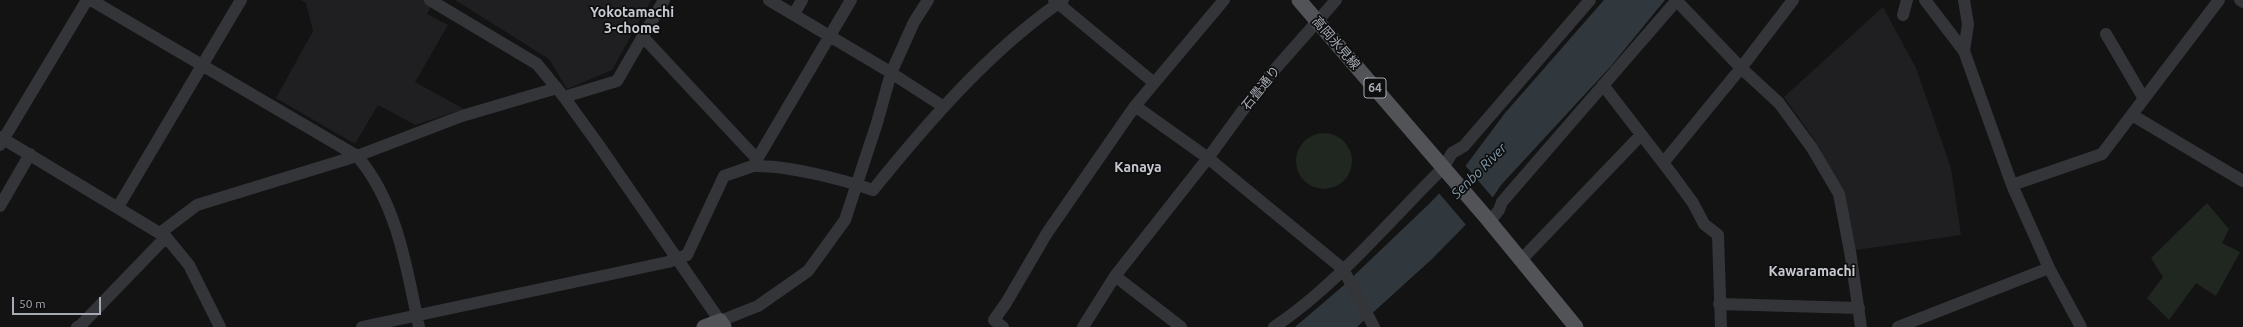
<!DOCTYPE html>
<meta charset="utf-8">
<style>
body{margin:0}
#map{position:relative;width:2243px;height:327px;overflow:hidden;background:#131314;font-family:Ubuntu,sans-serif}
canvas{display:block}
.scale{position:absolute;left:12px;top:297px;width:89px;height:18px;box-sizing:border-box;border:2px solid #a6abb3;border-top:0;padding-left:5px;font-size:12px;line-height:14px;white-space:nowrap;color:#a6abb3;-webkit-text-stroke:3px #0e0e0f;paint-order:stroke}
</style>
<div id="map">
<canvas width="2243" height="327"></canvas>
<div class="scale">50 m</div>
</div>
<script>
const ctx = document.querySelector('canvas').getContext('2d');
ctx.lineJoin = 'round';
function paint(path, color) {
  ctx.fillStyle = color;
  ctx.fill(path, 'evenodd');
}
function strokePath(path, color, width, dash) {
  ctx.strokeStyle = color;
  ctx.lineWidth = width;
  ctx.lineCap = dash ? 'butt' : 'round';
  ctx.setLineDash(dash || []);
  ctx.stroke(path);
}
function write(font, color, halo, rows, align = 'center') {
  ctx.font = font + ' Ubuntu,"Noto Sans JP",sans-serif';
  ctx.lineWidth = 3.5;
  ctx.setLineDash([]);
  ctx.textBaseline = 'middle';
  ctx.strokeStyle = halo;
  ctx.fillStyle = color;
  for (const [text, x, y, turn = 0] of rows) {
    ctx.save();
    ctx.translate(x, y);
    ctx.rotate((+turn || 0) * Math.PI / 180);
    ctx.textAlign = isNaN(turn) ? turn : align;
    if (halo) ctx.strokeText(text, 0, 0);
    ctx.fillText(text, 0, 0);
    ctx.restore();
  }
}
const built = new Path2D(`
 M301 0H435L427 14 448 25 415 82 464 109 415 125 378 105 355 144 276 98 313 31 306 3Z
 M455 0H651L612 70 567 89 549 59Z
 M1883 7 1916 68 1951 168 1961 235 1856 250 1843 192 1816 142 1784 97Z`);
const green = new Path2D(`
 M1296 161a28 28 0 1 1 56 0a28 28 0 1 1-56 0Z
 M2207 203 2229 229 2222 243 2240 252 2216 296 2196 283 2169 320 2147 298 2163 277 2151 258Z`);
const water = new Path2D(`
 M1604 0H1665L1611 66 1501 185 1493 197 1432 259 1357 327H1295L1343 286 1429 204 1464 168 1505 113Z`);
const pier = new Path2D(`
 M1464 164 1494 199 1467 226 1438 192Z`);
const minor = new Path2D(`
 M91 0 357 156C397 202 407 269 419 327
 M430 0 537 64 564 97 598 144 720 321 758 306 808 271 845 220 877 123 891 73 914 22 928 0
 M769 0 885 69 944 107
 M1054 0 1153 82
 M1676 0 1741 68 1779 103 1812 148 1839 194 1850 251 1861 327
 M1925 0 1964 51 2012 185 2049 268 2081 327
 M2240 0 2243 2
 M794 14 802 0
 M1903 15 1907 0
 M2106 34 2144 99
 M643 37 757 159
 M1964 51 1968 24 1964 0
 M1603 85 1674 177 1693 203 1704 224 1718 235 1721 327
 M564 97 617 81 664 0
 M1135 106 1208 158 1343 269 1374 327
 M2132 115 2243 181
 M0 137 166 237 189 265 220 327
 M0 145 87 0
 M1663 163 1741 68 1793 0
 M753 166C787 165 841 179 873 190 928 122 990 50 1063 0
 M2012 185 2102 154 2219 0
 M0 206 30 154
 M118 207 241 0
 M1490 221 1499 210 1502 202 1677 0
 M160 233 197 205 357 156 462 116 557 88
 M1521 260 1641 135
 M1115 276 1181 327
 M1719 304 1859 308
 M77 327 81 325 166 237
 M362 327 668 262 687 255 724 176 753 166 851 0
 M1003 327 994 320 1006 303 1047 233 1135 106 1224 0
 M1083 327 1115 276 1208 158 1262 84 1336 0
 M1274 327C1335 287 1390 220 1443 168L1452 153 1464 146 1590 0
 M1898 327 2049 268`);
const major = new Path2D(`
 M1299 0 1485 216 1576 327
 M704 327 720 321 724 327`);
const shields = [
 [1375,88,22]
];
const shieldNames = [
 ["64",1375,88]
];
const streetNames = [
 ["高岡氷見線",1336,43,49],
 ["石畳通り",1261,88,-51]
];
const neighbourhoodNames = [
 ["Yokotamachi",632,12],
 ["3-chome",632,28],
 ["Kanaya",1138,167],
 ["Kawaramachi",1812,271]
];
const waterNames = [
 ["Senbo River",1479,171,-45]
];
paint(built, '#1f1f21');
paint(green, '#202620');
paint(water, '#30383d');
paint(pier, '#131314');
strokePath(minor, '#343539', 12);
strokePath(major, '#515357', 15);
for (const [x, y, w] of shields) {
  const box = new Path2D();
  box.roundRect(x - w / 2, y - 10, w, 20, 3);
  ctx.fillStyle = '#0e0e0f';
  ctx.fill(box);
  strokePath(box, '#a6abb3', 1);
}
write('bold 12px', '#a6abb3', null, shieldNames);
write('13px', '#a6abb3', '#0e0e0f', streetNames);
write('bold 14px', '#c7cad0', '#0e0e0f', neighbourhoodNames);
write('italic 14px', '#819aaa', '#0e0e0f', waterNames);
</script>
